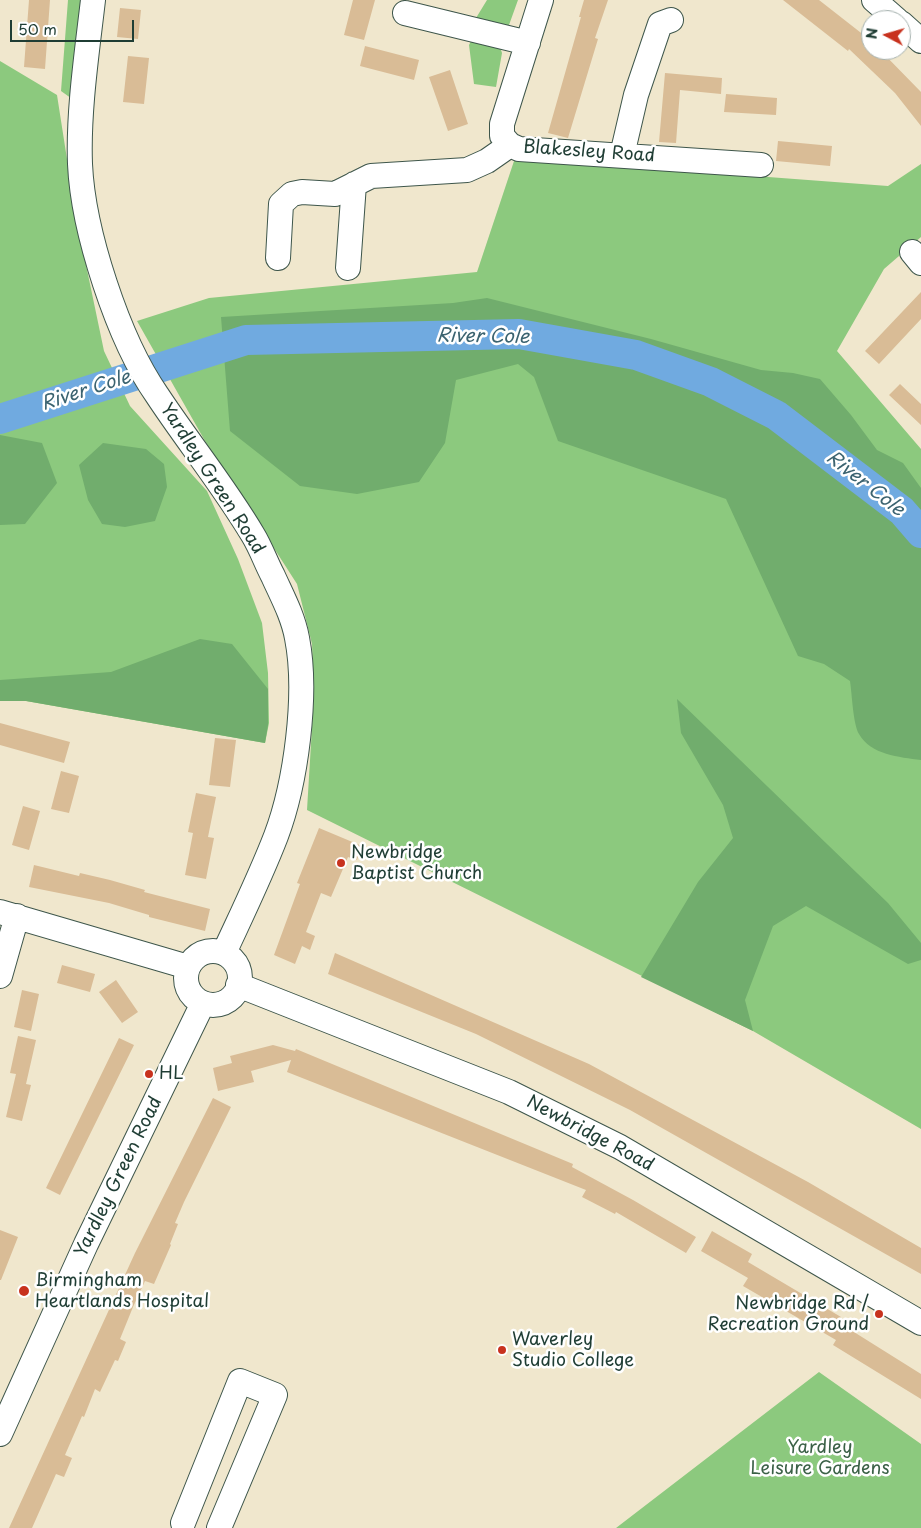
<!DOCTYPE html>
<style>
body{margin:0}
#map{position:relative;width:921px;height:1528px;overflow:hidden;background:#f0e7cd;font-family:"Playpen Sans",sans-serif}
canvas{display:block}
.north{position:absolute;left:861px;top:10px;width:50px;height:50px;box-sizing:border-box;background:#fff;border:1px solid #a5b1ae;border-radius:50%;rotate:276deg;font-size:14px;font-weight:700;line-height:20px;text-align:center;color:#1f3d34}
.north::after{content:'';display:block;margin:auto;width:18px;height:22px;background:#c8321e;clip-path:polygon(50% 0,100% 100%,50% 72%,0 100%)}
.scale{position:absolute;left:10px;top:20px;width:124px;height:22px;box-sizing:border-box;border:2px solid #1f3d34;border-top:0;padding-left:6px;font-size:15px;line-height:18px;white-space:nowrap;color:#1f3d34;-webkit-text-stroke:4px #fff;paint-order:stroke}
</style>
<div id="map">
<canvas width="921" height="1528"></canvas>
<div class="north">N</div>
<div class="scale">50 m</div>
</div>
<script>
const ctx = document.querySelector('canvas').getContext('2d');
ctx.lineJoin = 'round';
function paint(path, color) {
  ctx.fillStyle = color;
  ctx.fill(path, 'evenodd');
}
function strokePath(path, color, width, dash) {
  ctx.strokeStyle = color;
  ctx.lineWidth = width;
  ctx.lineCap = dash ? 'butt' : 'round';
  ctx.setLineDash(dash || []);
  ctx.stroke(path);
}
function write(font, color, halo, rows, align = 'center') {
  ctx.font = font + ' "Playpen Sans",sans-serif';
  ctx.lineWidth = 5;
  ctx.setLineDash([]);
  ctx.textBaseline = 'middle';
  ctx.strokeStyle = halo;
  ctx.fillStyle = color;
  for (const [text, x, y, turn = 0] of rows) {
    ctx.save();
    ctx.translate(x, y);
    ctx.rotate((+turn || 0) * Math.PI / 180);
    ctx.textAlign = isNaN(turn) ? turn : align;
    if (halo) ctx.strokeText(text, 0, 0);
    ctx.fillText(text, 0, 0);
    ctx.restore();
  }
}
const green = new Path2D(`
 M68 0H84L75 101 61 91Z
 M487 0H518L509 25H500L476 18Z
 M472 39 499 44 502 53 496 87 474 84 469 45Z
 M0 61 57 95 76 217 104 351 130 406 207 491 238 559 262 623 268 673 269 723 265 743 26 701H0Z
 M515 158 888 186 921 164V237L884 269 837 351 921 449V1129L753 1031 307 810 314 694 312 644 297 584 205 441 137 321 209 298 477 272Z
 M819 1372 921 1444V1528H616Z`);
const forest = new Path2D(`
 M487 298 651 339 761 370 793 373 820 379 851 415 877 450 903 463 921 488V760C899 757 871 755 859 734 853 724 852 694 850 681L824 664 798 656 726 499 558 441 534 377 518 364 456 380 445 443 419 482 357 494 300 486 230 431 221 317 453 303Z
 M0 435 42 443 57 483 25 524 0 525Z
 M103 443 146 449 164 464 167 487 155 521 125 527 102 524 88 500 79 465Z
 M200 639 232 644 268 689V725L265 743 26 701H0V680L111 672Z
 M677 699 888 903 921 943V960L908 964 806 906 773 926 745 1000 753 1031 641 977 698 882 733 838 723 805 681 733Z`);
const river = new Path2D(`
 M0 419 246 340 519 334 636 355 711 382 776 415 902 511 921 533`);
const building = new Path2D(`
 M29 0H50L45 69 24 67Z
 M353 0H375L364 40 344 35Z
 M584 0H608L595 38 598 39 568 138 548 133 581 17H579Z
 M783 0H819L865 36 871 42V50H880L921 92V126L895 93 849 49 848 51Z
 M120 8 141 10 138 39 117 37Z
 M365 46 419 60 414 80 360 66Z
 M128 56 149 58 144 104 123 102Z
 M450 70 468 124 448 131 429 77Z
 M665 73 722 78 721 94 680 90 676 143 659 142Z
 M726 94 777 98 776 115 724 112Z
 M778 141 832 146 830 166 776 161Z
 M921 292V319L879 364 865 351Z
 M900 384 921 404V425L889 395Z
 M0 723 70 742 64 763 0 745Z
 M215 738 236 740 230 787 209 785Z
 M61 771 79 776 69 813 51 809Z
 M196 793 216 797 208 837 214 838 206 879 185 875 193 833 188 832Z
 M23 806 40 811 29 850 12 845Z
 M319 828 362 846 357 860 348 857 331 897 321 893 306 932 315 936 310 950 302 946 295 964 274 955 300 884 297 883Z
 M34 865 79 876 80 873 110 880 145 890 144 892 210 909 205 931 149 917V915L109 903 29 887Z
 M335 953 589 1064 808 1182 921 1248V1274L630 1110 476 1034 328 974Z
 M62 965 95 974 90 992 57 983Z
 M116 980 138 1012 122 1023 99 992Z
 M22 990 39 994 31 1031 14 1027Z
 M18 1036 36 1040 26 1084 31 1085 22 1121 6 1117 16 1074 10 1073Z
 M119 1038 134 1045 60 1195 46 1188Z
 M273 1045 295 1051 296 1049 573 1164 572 1167 633 1200 696 1237 686 1253 616 1212 615 1214 582 1197 586 1190 287 1072 291 1060 251 1071 254 1082 218 1091 213 1068 232 1063 230 1056Z
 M213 1098 231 1107 184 1202 175 1223 178 1224 170 1244 171 1245 154 1284 145 1281 133 1307 120 1339 126 1342 118 1361 115 1360 100 1392 95 1389 84 1417 82 1416 65 1455 72 1458 64 1477 56 1474 32 1528H9L135 1253Z
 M0 1230 18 1237 1 1280H0Z
 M712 1231 752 1254 748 1262 841 1317 838 1322 921 1374V1399L833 1345 836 1340 743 1286 748 1278 701 1251Z`);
const minor = new Path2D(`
 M93 0C87 52 78 112 80 164 83 231 118 339 157 395 188 442 224 486 253 535 261 548 266 563 273 576 282 596 293 616 297 638 308 694 296 783 276 836 261 875 242 914 224 953
 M541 0 502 124V136L510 145 519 149 761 165
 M874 0 897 20
 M405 13 528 43
 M901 23 921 41
 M622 155 636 95 660 24 671 20
 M912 252 921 263
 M278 258 281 204 292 194 302 192 335 194 371 176 467 170 487 161 510 145
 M348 268 354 184
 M0 912 188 967
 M186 978a27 27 0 1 1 54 0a27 27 0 1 1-54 0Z
 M0 976 17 916
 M238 985 509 1092 620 1147 921 1323
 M0 1434 86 1244 203 1003
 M183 1523 240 1381 275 1395 219 1528`);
const markers = [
 [341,863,5,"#c8321e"],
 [149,1074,5,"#c8321e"],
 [24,1291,6,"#c8321e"],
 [879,1314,5,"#c8321e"],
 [502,1350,5,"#c8321e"]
];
const streetNames = [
 ["Blakesley Road",589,152,4],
 ["Yardley Green Road",212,479,57],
 ["Newbridge Road",590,1134,28],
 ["Yardley Green Road",119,1177,-64]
];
const poiNames = [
 ["Newbridge",351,853],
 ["Baptist Church",351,874],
 ["HL",159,1074],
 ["Birmingham",35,1281],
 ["Heartlands Hospital",35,1302],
 ["Newbridge Rd /",869,1304,"right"],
 ["Recreation Ground",869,1325,"right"],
 ["Waverley",512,1340],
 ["Studio College",512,1361]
];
const parkNames = [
 ["Yardley",820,1448],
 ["Leisure Gardens",820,1469]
];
const waterNames = [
 ["River Cole",483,337,1],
 ["River Cole",86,391,-18],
 ["River Cole",865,484,38]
];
paint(green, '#8cc97e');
paint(forest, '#71ad6d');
strokePath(river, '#70aae0', 30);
paint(building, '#d9bc96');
strokePath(minor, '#3e564b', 26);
strokePath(minor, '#fff', 24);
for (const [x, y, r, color] of markers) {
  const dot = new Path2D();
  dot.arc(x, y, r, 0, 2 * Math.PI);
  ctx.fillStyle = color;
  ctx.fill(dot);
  strokePath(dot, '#fff', 2);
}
write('18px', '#1f3d34', '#fff', streetNames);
write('18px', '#1f3d34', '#fff', poiNames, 'left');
write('18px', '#3a6046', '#fff', parkNames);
write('italic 19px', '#3b6370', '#fff', waterNames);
</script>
